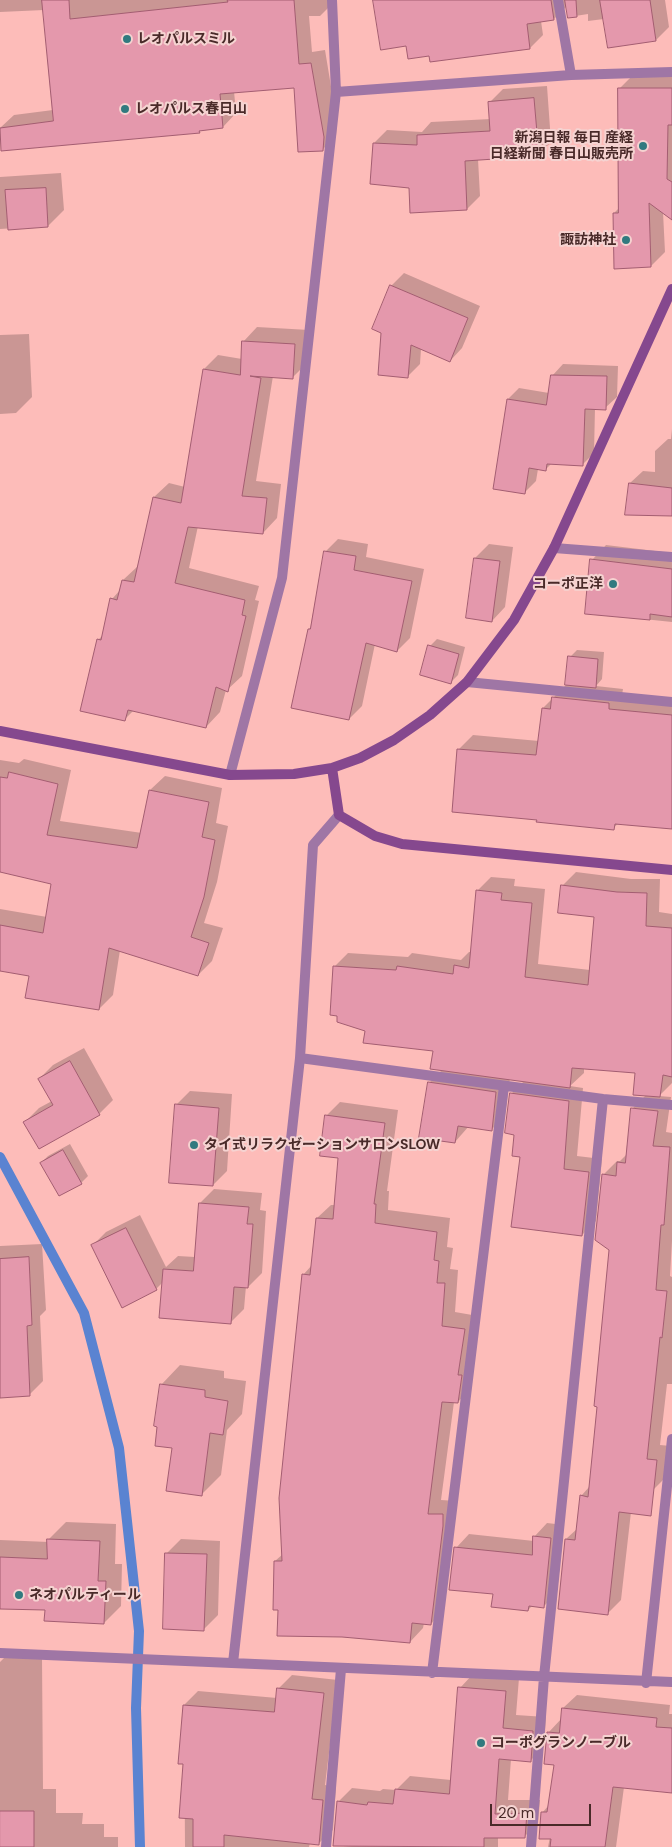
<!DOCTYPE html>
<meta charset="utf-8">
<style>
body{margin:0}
#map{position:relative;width:672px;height:1847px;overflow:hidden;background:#fdbcb9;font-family:"DM Sans",sans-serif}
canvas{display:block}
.scale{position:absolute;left:490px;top:1804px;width:101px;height:22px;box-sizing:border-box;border:2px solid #492a29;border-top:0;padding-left:6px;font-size:15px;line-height:18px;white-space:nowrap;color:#492a29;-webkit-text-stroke:4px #f5d3d1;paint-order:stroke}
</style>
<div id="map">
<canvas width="672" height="1847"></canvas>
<div class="scale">20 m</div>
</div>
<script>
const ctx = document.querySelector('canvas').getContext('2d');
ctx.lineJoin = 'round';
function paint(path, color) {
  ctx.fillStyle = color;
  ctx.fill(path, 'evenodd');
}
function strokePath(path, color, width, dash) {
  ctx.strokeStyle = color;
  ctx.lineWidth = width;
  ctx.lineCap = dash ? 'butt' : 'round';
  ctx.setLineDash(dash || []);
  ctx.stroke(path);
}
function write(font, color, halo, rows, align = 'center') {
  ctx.font = font + ' "DM Sans","Noto Sans JP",sans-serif';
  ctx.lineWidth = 4;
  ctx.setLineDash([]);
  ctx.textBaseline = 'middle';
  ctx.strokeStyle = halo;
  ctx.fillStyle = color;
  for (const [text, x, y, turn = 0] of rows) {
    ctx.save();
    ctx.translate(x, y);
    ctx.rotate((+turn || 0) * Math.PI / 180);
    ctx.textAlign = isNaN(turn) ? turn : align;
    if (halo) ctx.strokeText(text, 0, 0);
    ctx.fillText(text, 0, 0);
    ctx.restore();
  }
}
const shadow = new Path2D(`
 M0 0H334V2L320 16H309L312 52 325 50 337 123 336 136 322 150 295 87 234 91 236 113 223 127 202 129 199 132 0 128 14 115 53 110 44 10 0 12Z
 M374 0H665L669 27 656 40 609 47 604 19 588 21V14L569 17 567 6 554 19 541 21 543 35 530 48 431 60 430 55 407 44Z
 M634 74H672V218L663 212 665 252 651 266 614 213 620 207V88Z
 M547 86 551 142 538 155 478 159 480 196 467 209 410 186 374 143 387 130 422 132 431 122 491 119 490 102 503 89Z
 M61 173 64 210 48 226 0 229V177Z
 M404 273 480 306 462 348 450 361 421 349 420 364 407 377 391 286Z
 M257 327 309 330 307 363 292 378 273 376 256 481 281 484 277 518 263 533 198 526 189 568 259 586 255 600 259 601 242 676 227 690H226L220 712 206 727 134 710 124 720 98 640 103 635 112 599 121 589 123 580 138 566 154 497 169 483 185 487 204 369 218 355 242 359 243 342Z
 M29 334 32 397 16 413 0 414V335Z
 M563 364 618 366 617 397 605 408H595L594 453 582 465 552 463 545 470 538 469 536 481 524 493 508 399 519 388 549 393 552 376Z
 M672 429V515L627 514 630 483 643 471 655 472V451L668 439H671Z
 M338 539 368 544 366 557 424 569 410 638 397 651 375 644 362 706 349 719 309 629 312 626 325 552Z
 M489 544 513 547 505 607 492 621 475 558Z
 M606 545 672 553V622L586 613 592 560Z
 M437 639 465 647 458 675 451 682 430 646Z
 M577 650 604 652 602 679 596 686 623 689 622 695 672 700V828L619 823 613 828 459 749 473 735 539 741 543 708 567 684 570 657Z
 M24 759 71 770 60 821 142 833 150 790 165 776 222 788 216 823 228 826 217 882 204 923 223 928 212 961 198 975 120 950 113 995 99 1009 30 975 0 969V909L47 917 52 883 0 870V760L19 763Z
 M576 872 631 879H660L659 912 672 914V1083L659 1096 671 1097 666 1132 672 1133V1241L670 1276 672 1277V1384H667L660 1445 671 1446 667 1476 631 1512 621 1600 607 1614 566 1539 578 1528 581 1496 590 1486 598 1406 610 1249 603 1175 617 1161H620L627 1154 632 1109 646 1095 637 1072 584 1068V1073L570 1086 583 1088 577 1156 602 1159 596 1221 582 1235 521 1156 515 1134 511 1094 525 1080 510 1078 505 1116 491 1130 469 1126 455 1142 429 1083 443 1069 434 1050 367 1030 334 967 348 953 408 957 412 953 461 960 469 952H471L477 891 491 877 515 879 514 886 545 889 538 964 590 970 595 916 562 886Z
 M84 1048 113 1100 99 1114 25 1122 39 1108 52 1101 39 1079 53 1065Z
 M190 1091 232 1094 227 1171 213 1185 176 1105Z
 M340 1102 398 1110 387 1191H389L388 1210 450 1218 447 1247 453 1248 450 1269 458 1270 455 1312 478 1316 471 1388 458 1402H454L441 1500 456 1501 444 1610 431 1624 424 1623 423 1628 410 1642 279 1608 275 1561 283 1554 303 1275 312 1265 317 1218 331 1205H335L339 1157 326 1116Z
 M70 1144 88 1176 81 1183 41 1163 48 1156Z
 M214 1189 262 1193 260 1210 266 1211 262 1273 248 1287 246 1286 244 1309 230 1323 163 1282 156 1289 92 1246 106 1232 140 1215 166 1267 178 1256 195 1257 200 1203Z
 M42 1244 46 1310 40 1316 43 1381 29 1395 0 1396V1246Z
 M180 1365 224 1371V1378L246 1381 242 1414 227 1430 221 1475 201 1495 161 1385Z
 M66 1522 116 1524 115 1564H122L121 1606 104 1623 46 1609 0 1607V1540L49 1542V1539Z
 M547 1523 564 1525 557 1593 544 1606 533 1605 528 1610 494 1593 456 1548 469 1534 534 1541V1537Z
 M181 1539 220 1541 218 1615 204 1629 167 1553Z
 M5 1657H42L43 1789H56V1813H83L82 1824H104V1837H118V1847H0V1662Z
 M473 1674 519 1678 516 1715 546 1717 544 1747 530 1761 511 1759 508 1800H540L538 1823 524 1837H498V1847H352L334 1845 338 1802 352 1788 380 1791 383 1789 396 1790 410 1776 451 1780 460 1688Z
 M292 1675 338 1680 325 1785 336 1787 333 1830 319 1843H310L309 1847H185L184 1705 198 1691 277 1698 278 1689Z
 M577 1695 670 1705 669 1714H672V1792L624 1787 616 1847H548L550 1837 542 1813 549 1805 555 1764 548 1733 562 1718 563 1708Z`);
const stream = new Path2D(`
 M0 1157 84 1313 119 1448 139 1631 136 1708 140 1847`);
const building = new Path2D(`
 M42 0H69L70 19 228 2 227 0H294L299 64 311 63 324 137 323 151 298 152 294 88 220 94 223 128 199 131 200 133 1 151 0 128 53 121Z
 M373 0H551L554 20 527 24 530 49 430 62 429 56 408 59 406 46 381 50Z
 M565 0H576L577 17 568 18Z
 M600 0H650L656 41 608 48Z
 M618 88H672V125H668L667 179 672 182V220L649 203 651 267 614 269 613 213H618Z
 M534 98 539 156 465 161 467 210 410 213 409 188 370 184 373 143 417 145V135L490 131 488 102Z
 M46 188 48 227 8 230 5 190Z
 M390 285 468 318 450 362 411 345 408 378 378 375 381 333 372 329Z
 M242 341 295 344 293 379 250 376 261 378 242 496 267 498 263 534 188 527 175 583 245 600 242 615 246 616 228 692 216 687 206 728 128 710 125 721 80 711 97 639 101 640 110 598 117 600 122 580 134 582 153 497 181 503 203 369 240 375Z
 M551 375 607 376 606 410 585 409 583 466 547 464 546 471 529 468 525 494 493 489 507 399 546 405Z
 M629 483 672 488V516L625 515Z
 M324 551 356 556 354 570 412 581 397 652 366 643 349 720 291 708 308 629H310Z
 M474 558 500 561 492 622 466 618Z
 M590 559 672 569V617L650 614V620L585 614Z
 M428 645 459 654 451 684 420 675Z
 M568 656 598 659 596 688 565 685Z
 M552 697 609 703V709L672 715V829L615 824 614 830 536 822 537 820 452 812 457 749 536 755 542 708 550 709Z
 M9 772 58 784 47 835 137 848 149 790 209 802 202 837 215 840 204 897 191 937 209 943 198 976 109 948 99 1010 25 998 29 976 0 971V925L43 933 51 884 0 872V777L7 778Z
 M561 885 617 892 647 893 646 926 672 928V1077L663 1075 660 1097 633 1095 635 1073 572 1068 570 1088 430 1069 433 1051 363 1043 365 1031 337 1022V1016L330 1015 333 966 396 970 397 966 453 974 454 965 469 968 476 890 502 893 501 900 532 903 525 977 588 985 594 917 558 913Z
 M70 1061 100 1115 39 1149 23 1122 53 1105 38 1079Z
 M428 1082 496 1092 492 1131 458 1126 455 1143 419 1138Z
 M510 1093 569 1101 564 1169 589 1172 582 1236 511 1227 520 1157 512 1156 514 1135 505 1133Z
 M175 1104 219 1108 213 1186 169 1183Z
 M631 1108 658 1111 653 1146 670 1147 664 1225H661L656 1290 667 1291 662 1338 660 1337 647 1459 657 1460 651 1516 619 1512 608 1615 558 1609 565 1539 575 1540 580 1495 588 1497 597 1407 594 1406 609 1250 595 1240 602 1174 616 1176 617 1162 625 1163Z
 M325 1115 385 1123 374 1204H376L375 1223 437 1232 434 1260 439 1261 437 1283H445L442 1326 465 1329 458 1375H462L458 1403 442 1402 428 1514H443V1526L431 1625 412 1623 410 1643 342 1637 277 1636 278 1610H273L274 1561H282L279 1498 302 1274 310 1275 316 1218 333 1219 338 1158 320 1156Z
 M63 1150 82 1184 59 1196 40 1163Z
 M199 1203 249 1207 247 1224H253L248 1288 234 1287 231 1324 159 1318 163 1269 193 1271Z
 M126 1228 157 1290 122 1308 91 1245Z
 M29 1257 32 1325 27 1326 30 1396 0 1398V1259Z
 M160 1384 205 1390V1397L228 1401 223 1435 210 1433 202 1496 166 1491 172 1448 155 1446 157 1427 154 1426Z
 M533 1536 551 1538 544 1608 529 1606 528 1611 491 1607 493 1594 449 1590 454 1547 532 1555Z
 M47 1539 100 1541 98 1581H106L104 1624 44 1621 45 1610 0 1609V1557L47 1559Z
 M165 1553 207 1554 204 1631 163 1629Z
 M458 1687 506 1691 503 1728 533 1731 531 1762 499 1759 495 1814 527 1813 525 1838H484V1847L333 1846 337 1801 367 1805 368 1802 393 1804 395 1789 449 1794Z
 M277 1688 324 1693 312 1799 323 1800 319 1845 224 1835V1847H193V1819L179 1818 183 1764H178L183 1705 274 1712Z
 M562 1708 657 1718 656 1727 672 1728V1793L613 1787 605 1847H550L551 1839H539L541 1812H547L554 1765 544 1764 547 1732 559 1733Z
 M0 1811H34V1847H0Z`);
const street = new Path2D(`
 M558 0 571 75
 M336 92 571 75 672 72
 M554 548 672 557
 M467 682 672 702
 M230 775 282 578 336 92 332 0
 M300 1058 603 1099 672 1105
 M0 1653 672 1682
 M233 1663 300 1058 313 845 339 815
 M432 1673 504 1086
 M646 1683 672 1439
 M326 1847 341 1669
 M531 1847 544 1677 603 1099`);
const secondary = new Path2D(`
 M0 731 230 775 294 774 332 768 360 758 394 740 430 715 467 682 514 620 554 548 672 289
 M332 768 339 815 375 836 402 844 672 870`);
const markers = [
 [127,39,5,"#317a7f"],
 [125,109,5,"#317a7f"],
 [643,146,5,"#317a7f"],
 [626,240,5,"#317a7f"],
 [613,584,5,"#317a7f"],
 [194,1145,5,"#317a7f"],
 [19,1595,5,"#317a7f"],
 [481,1743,5,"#317a7f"]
];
const poiNames = [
 ["レオパルスミル",137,39],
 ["レオパルス春日山",135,109],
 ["新潟日報 毎日 産経",633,138,"right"],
 ["日経新聞 春日山販売所",633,154,"right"],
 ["諏訪神社",616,240,"right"],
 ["コーポ正洋",603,584,"right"],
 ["タイ式リラクゼーションサロンSLOW",204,1145],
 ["ネオパルティール",29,1595],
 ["コーポグランノーブル",491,1743]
];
paint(shadow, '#0003');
strokePath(stream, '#5a83d1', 10);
paint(building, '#e498ac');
strokePath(building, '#a35d71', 1);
strokePath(street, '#9f76a5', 10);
strokePath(secondary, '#85488e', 10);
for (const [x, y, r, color] of markers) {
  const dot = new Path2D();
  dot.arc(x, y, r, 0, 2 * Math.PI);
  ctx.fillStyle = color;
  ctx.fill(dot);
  strokePath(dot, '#f5d3d1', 2);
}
write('bold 14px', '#492a29', '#f5d3d1', poiNames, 'left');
</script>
